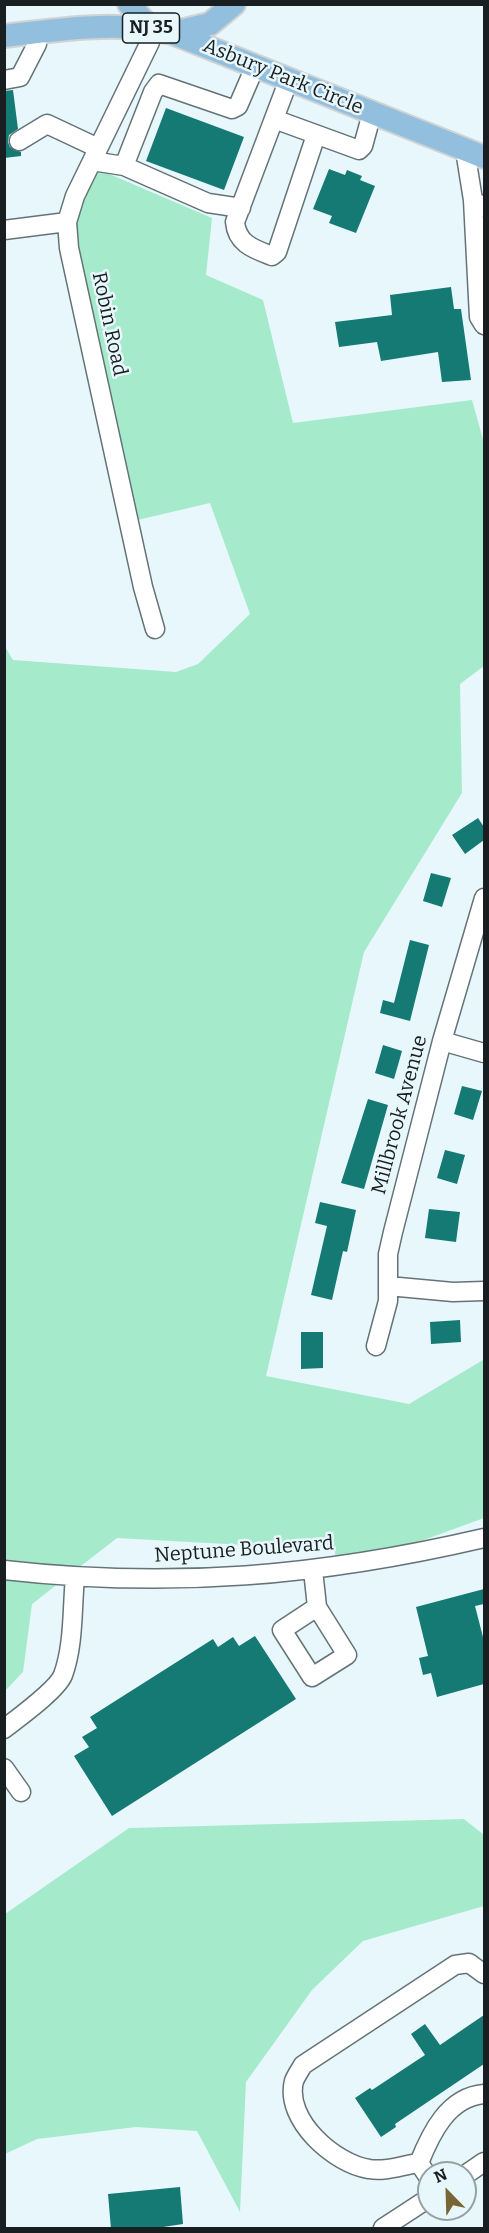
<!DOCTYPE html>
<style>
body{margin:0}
#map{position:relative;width:489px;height:2233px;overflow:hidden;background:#e7f7fc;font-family:Bitter,serif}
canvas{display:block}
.frame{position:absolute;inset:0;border:6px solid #191f20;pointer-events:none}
.north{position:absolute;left:417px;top:2161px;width:60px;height:60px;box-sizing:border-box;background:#e7f7fc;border:2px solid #95a1a4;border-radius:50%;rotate:337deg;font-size:16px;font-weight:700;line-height:24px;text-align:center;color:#191f20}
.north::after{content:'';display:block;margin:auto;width:21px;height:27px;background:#796635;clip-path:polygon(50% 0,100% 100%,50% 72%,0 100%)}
</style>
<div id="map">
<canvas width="489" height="2233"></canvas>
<div class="frame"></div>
<div class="north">N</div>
</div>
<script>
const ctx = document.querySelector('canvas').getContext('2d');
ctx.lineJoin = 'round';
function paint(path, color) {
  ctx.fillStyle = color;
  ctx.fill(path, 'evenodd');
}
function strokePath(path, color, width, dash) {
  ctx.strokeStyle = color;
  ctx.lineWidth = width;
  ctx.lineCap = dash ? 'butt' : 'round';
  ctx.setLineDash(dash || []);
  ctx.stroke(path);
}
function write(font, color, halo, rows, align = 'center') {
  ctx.font = font + ' Bitter,serif';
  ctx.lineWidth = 5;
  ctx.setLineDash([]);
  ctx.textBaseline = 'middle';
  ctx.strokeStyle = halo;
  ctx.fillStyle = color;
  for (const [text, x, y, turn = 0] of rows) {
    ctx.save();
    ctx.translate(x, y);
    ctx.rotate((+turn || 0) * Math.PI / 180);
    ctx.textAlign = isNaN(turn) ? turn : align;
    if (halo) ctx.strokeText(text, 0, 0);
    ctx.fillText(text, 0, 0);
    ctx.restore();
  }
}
const green = new Path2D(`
 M86 164 212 218 206 275 263 300 293 423 472 400 484 443V666L460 684 462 793 364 952 266 1376 409 1404 483 1360 484 1518 336 1572 335 1550 117 1538 32 1604 23 1672 5 1691 4 645 13 660 176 672 198 664 250 614 210 503 129 522 56 226Z
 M464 1819 484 1835V1906L363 1941 312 1990 246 2082 240 2212 197 2131 136 2127 37 2139 5 2154V1914L129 1828Z`);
const building = new Path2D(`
 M13 90 18 129 9 135 8 142 10 147 21 152V156L4 158V91Z
 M166 108 244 137 224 190 146 161Z
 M329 169 345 175 347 170 362 176 360 180 375 186 356 233 329 223 332 216 313 209Z
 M451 287 454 309H461L471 380 442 382 438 352 381 361 377 342 339 347 335 322 392 315 390 295Z
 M478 818 484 827V840L465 854 452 835Z
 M431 873 451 878 442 907 423 901Z
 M410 940 429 945 410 1021 380 1013 383 1000 394 1003Z
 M383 1045 402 1051 394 1079 375 1073Z
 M462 1086 482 1091 473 1120 454 1114Z
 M368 1099 388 1105 364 1189 341 1183Z
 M445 1150 465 1155 457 1184 437 1178Z
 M320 1202 356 1210 347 1252 343 1251 332 1300 311 1295 327 1226 315 1223Z
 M429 1209 460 1212 456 1242 425 1238Z
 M460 1320 461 1342 431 1344 430 1322Z
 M301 1332H323V1368L301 1369Z
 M484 1589V1604L475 1606 484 1641V1684L437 1697 431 1673 423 1675 419 1658 428 1656 416 1607Z
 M255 1636 296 1699 112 1816 74 1756 89 1747 82 1737 97 1728 90 1717 213 1639 218 1647 233 1637 239 1646Z
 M484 2015V2064L395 2124 396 2127 381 2137 355 2098 370 2088 372 2090 425 2055 411 2034 425 2024 440 2045Z
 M180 2187 183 2224 150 2229H111L108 2194Z`);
const minor = new Path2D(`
 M150 42 75 196 67 222 69 248 143 587 155 629
 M289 79 235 222C237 244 254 249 272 256L277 252 316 135
 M4 80 20 77 37 44
 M274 119 359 150 363 146 372 113
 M19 141 47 124 98 148
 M465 150 473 200 483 207
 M92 161 124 166 208 203 241 208
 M124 166 153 92 159 84 232 109 238 106 254 69
 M473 200 479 317 484 325
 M4 230 67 222
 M442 1041 484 1053
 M388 1286 453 1292 484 1291
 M376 1346 388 1301V1254L393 1232 442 1041 484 898
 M4 1570C172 1589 321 1576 484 1538
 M313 1570 317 1607 347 1655 312 1677 282 1630 317 1607
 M4 1729C18 1718 57 1690 63 1675 74 1645 72 1608 75 1577
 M4 1768 21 1792
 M419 2163C431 2133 448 2097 484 2094
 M465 2175 484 2162
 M429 2178 419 2163C402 2165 386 2172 369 2169 335 2164 284 2120 294 2081 296 2076 300 2070 303 2065L455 1965 469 1963 484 1974
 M383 2228 429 2198`);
const major = new Path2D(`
 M129 4 150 28
 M172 33 210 24 234 4
 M4 36C61 29 116 21 172 33L484 157`);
const shields = [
 [151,28,57]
];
const shieldNames = [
 ["NJ 35",151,28]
];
const streetNames = [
 ["Asbury Park Circle",283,77,22],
 ["Robin Road",109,324,78],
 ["Millbrook Avenue",400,1115,-75],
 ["Neptune Boulevard",244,1550,-4]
];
paint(green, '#a6eacc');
paint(building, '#157974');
strokePath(minor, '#657377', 21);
strokePath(major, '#d1d2d2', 26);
strokePath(minor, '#fff', 18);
strokePath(major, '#93bfde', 22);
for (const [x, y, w] of shields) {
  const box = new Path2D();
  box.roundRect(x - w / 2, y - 15, w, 30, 4.5);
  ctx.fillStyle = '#e7f7fc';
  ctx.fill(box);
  strokePath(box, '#191f20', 1.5);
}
write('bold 18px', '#191f20', null, shieldNames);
write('20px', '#191f20', '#e7f7fc', streetNames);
</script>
